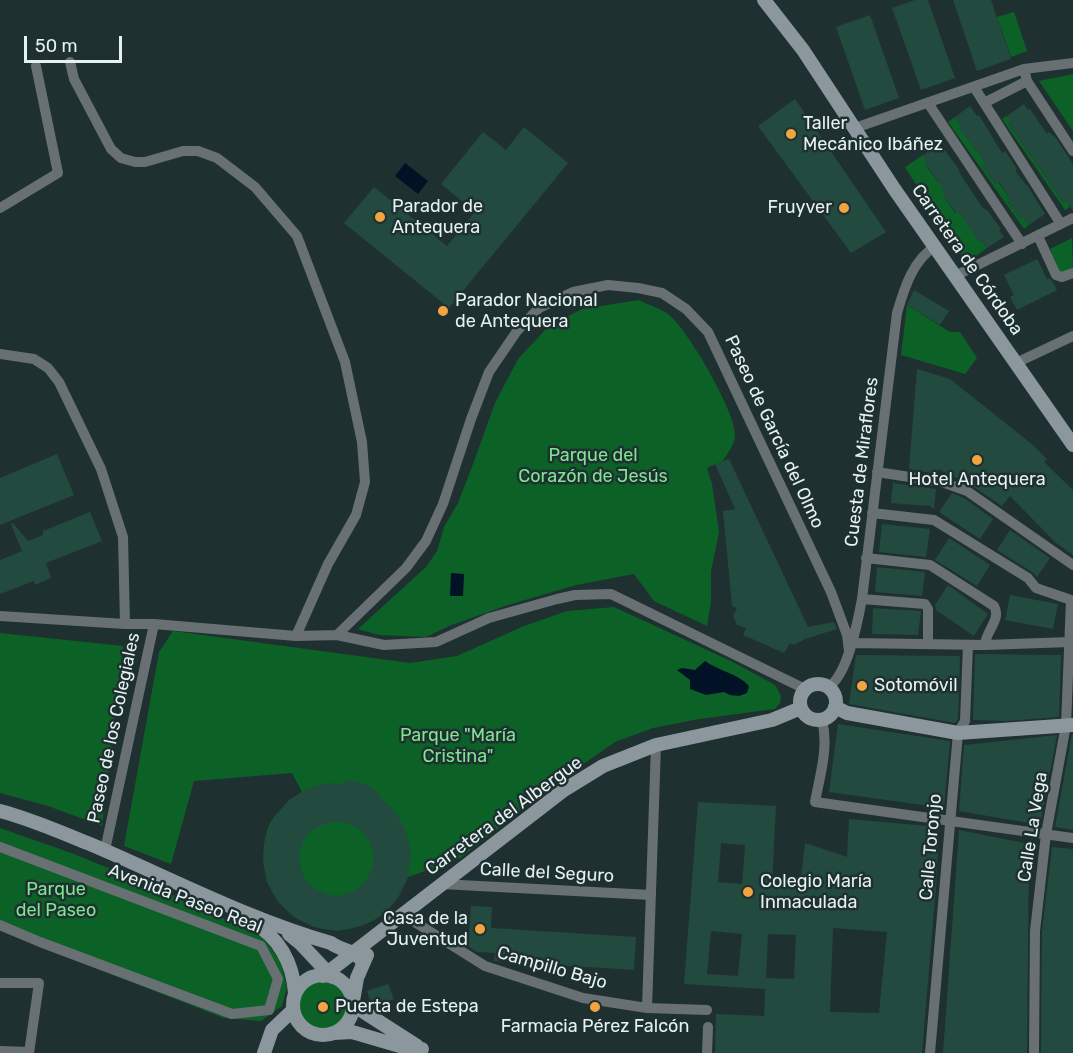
<!DOCTYPE html>
<meta charset="utf-8">
<style>
body{margin:0}
#map{position:relative;width:1073px;height:1053px;overflow:hidden;background:#1f3031;font-family:Rubik,sans-serif}
canvas{display:block}
.scale{position:absolute;left:24px;top:36px;width:98px;height:27px;box-sizing:border-box;border:3px solid #e6f1f1;border-top:0;padding-left:8px;font-size:18px;line-height:21px;white-space:nowrap;color:#e6f1f1;-webkit-text-stroke:4px #1f3031;paint-order:stroke}
</style>
<div id="map">
<canvas width="1073" height="1053"></canvas>
<div class="scale">50 m</div>
</div>
<script>
const ctx = document.querySelector('canvas').getContext('2d');
ctx.lineJoin = 'round';
function paint(path, color) {
  ctx.fillStyle = color;
  ctx.fill(path, 'evenodd');
}
function strokePath(path, color, width, dash) {
  ctx.strokeStyle = color;
  ctx.lineWidth = width;
  ctx.lineCap = dash ? 'butt' : 'round';
  ctx.setLineDash(dash || []);
  ctx.stroke(path);
}
function write(font, color, halo, rows, align = 'center') {
  ctx.font = font + ' Rubik,sans-serif';
  ctx.lineWidth = 5;
  ctx.setLineDash([]);
  ctx.textBaseline = 'middle';
  ctx.strokeStyle = halo;
  ctx.fillStyle = color;
  for (const [text, x, y, turn = 0] of rows) {
    ctx.save();
    ctx.translate(x, y);
    ctx.rotate((+turn || 0) * Math.PI / 180);
    ctx.textAlign = isNaN(turn) ? turn : align;
    if (halo) ctx.strokeText(text, 0, 0);
    ctx.fillText(text, 0, 0);
    ctx.restore();
  }
}
const green = new Path2D(`
 M1014 12 1027 51 1011 57 997 17Z
 M1073 74V131L1039 81Z
 M1007 116 1011 121 1008 123 1063 202 1066 200 1070 207 1065 210 1002 119Z
 M955 117 961 126 960 128 986 163 983 166 995 184 998 182 1010 199 1008 202 1020 218 1023 217 1029 225 1024 229 948 122Z
 M923 155 927 162 925 164 938 182 940 180 945 187 942 188 946 193 943 195 955 213 958 211 963 218 966 217 979 242 981 240 987 248 972 259 963 258 905 167Z
 M1072 238 1073 267 1062 273 1059 271 1050 249Z
 M639 300C648 305 660 308 668 314 687 328 737 414 735 436 735 444 727 454 723 461L707 468 712 484 719 532 711 571V601L707 626 654 601 634 574 576 585 508 605 449 626 426 637 379 635 358 629 426 567 437 551 444 527 458 503 473 464 495 403 518 359 548 327 582 309Z
 M907 305 950 332H960L977 358 965 374 901 355Z
 M614 607 731 661 775 685 781 696 780 703 775 709 699 719 653 728 615 742 556 783 459 859 408 877C401 891 395 904 383 914 373 922 361 926 349 929 300 937 259 896 264 847 265 837 268 825 274 817 281 808 293 800 302 792L292 773 194 781 171 864 124 846 159 652 173 631 410 663 457 656 524 626 567 611Z
 M0 633 123 646 102 826 48 806 0 793Z
 M0 828 74 854 140 881 185 900 263 938 280 960 287 987 282 1006 261 1021 224 1018 0 931Z
 M298 1005a25 25 0 1 1 50 0a25 25 0 1 1-50 0Z`);
const water = new Path2D(`
 M405 163 428 181 418 194 395 176Z
 M451 573 464 574 463 596H450Z
 M705 661C719 671 737 673 749 686L747 693 739 696 730 695 724 692 706 695 690 689V680L677 670 682 668 695 670Z`);
const building = new Path2D(`
 M915 0H928L955 78 921 90 892 8Z
 M953 0H991L1011 59 977 71Z
 M870 15 899 98 865 110 836 27Z
 M795 99 886 232 851 253 758 126Z
 M1024 104 1028 110 1030 109 1047 134 1049 132 1056 138 1073 164V211L1066 200 1063 202 1008 123 1011 121 1007 116Z
 M970 106 977 116 979 115 1002 153 1005 151 1017 169 1015 171 1029 188 1045 214 1029 225 1023 217 1020 219 1008 201 1010 199 999 182 995 184 983 166 986 163 959 128 961 126 955 117Z
 M524 127 568 163 449 308 344 223 374 187 447 246 475 212 441 184 483 132 506 150Z
 M940 144 959 169H958L961 175 982 207 988 211 1001 229 999 230 1004 237 987 248 981 240 979 242 958 211 956 213 943 195 946 193 925 163 927 162 923 155Z
 M1037 259 1047 279 1049 278 1053 282 1057 290 1017 310 1010 297 1014 295 1004 275Z
 M914 290 949 311 940 325 907 305Z
 M917 369 950 379 1033 445 1047 459 1044 462 1073 490V555L1055 542 1010 496 1002 506 971 485 938 469 937 474 909 469Z
 M57 454 74 495 0 525V478Z
 M729 459 808 627 834 622 837 629 805 639 794 645 790 643 784 653 743 635 746 628 737 625 733 616 737 608 732 606 723 511 735 509 715 464Z
 M893 483 936 489 934 509 930 506 891 503Z
 M952 493 964 498 993 519 980 539 939 512Z
 M90 512 102 541 46 563 51 578 35 585 34 581 0 594V560L22 551 11 524 13 523 28 541 43 535V531Z
 M882 524 930 529 926 557 879 552Z
 M1010 530 1050 558 1037 577 1032 572 997 550Z
 M949 538 990 565 977 586 935 560Z
 M877 567 925 572 922 596 875 592Z
 M948 585 988 614 974 636 936 610 935 605Z
 M1010 595 1058 604 1053 629 1005 620Z
 M873 608 921 611 918 635 872 634Z
 M975 654 1061 655 1059 717 1006 721 973 720Z
 M856 655 960 656 958 719 955 723 849 704Z
 M838 724 950 741 944 808 829 792Z
 M1072 734H1073V830L1055 827Z
 M1057 735 1040 825 959 811 964 745Z
 M348 780 365 784 378 792 380 797 394 810 406 830 411 853 408 877 398 898 382 915 361 926 345 929 338 931 314 927 294 917 278 902 267 882 263 860 265 838 274 817 289 800 308 788 330 783 341 784ZM337 822 350 824 361 830 369 841 373 852V865L368 877 360 887 349 893 337 896 326 894 316 889 307 882 302 872 299 860 301 849 305 838 313 830 324 824Z
 M698 802 776 806 772 884 800 886 805 843 847 857 849 819 939 827 936 887 922 1053H715L716 1014 764 1016 765 989 684 984ZM721 843 745 845 742 884 718 882ZM833 928 887 932 879 1013 830 1012ZM711 931 742 934 738 976 707 974ZM768 934 796 935 794 979 766 978Z
 M959 830 1029 844 1027 1053H943Z
 M1052 847 1073 849V1053H1041L1042 931Z
 M471 906 492 907 491 928 636 937 634 970 494 961 495 953 477 952 468 946Z
 M388 984 394 999 372 1006 367 991Z`);
const street = new Path2D(`
 M70 62 74 79 111 149 121 158 135 162H145L183 151H198L217 158 255 187 297 236 345 362 362 442 365 482 356 515 328 564 296 636
 M1024 69 1027 81 1073 151
 M974 87 1061 224
 M928 103 1022 244
 M984 103 1027 81
 M855 128 1024 69 1073 63
 M0 208 58 173 36 66
 M1038 236 1056 275 1062 277 1073 273
 M957 275 1073 218
 M0 354 34 359 48 368 59 382 101 469 123 537 125 624
 M1016 363 1073 336
 M877 472 942 482 967 491 1073 565
 M872 513 934 520 1028 578 1036 588 1071 600 1066 725 1046 834 1035 931 1034 1053
 M866 558 930 565 994 606C1002 619 985 632 985 645
 M862 599 925 604 928 609V644
 M0 616 125 624H154L105 850
 M154 624 296 636 337 635 384 645 436 642 489 618 557 599 575 595 611 594 805 689
 M337 635 406 568 426 541 443 504 471 419 489 372 517 331 539 308 573 292 608 285 638 288 662 293 686 309 708 332 831 592 847 635 849 651
 M853 643 985 645 1070 642
 M828 687C848 676 858 620 862 599L897 313C904 289 913 259 936 246
 M822 720C829 747 820 775 815 802L1073 838
 M0 847 261 946 278 979 269 1010 232 1014 40 942 0 925
 M441 884 651 895
 M402 914 485 966 583 998 647 1008 707 1010
 M0 983H39L29 1053
 M647 1008 656 745
 M0 1051 29 1052
 M707 1053 708 1027
 M930 1053 958 733 965 721 968 645`);
const secondary = new Path2D(`
 M764 0 803 50 895 190 1073 445
 M800 702a18 18 0 1 1 36 0a18 18 0 1 1-36 0Z
 M835 707 847 713 958 733 1073 725
 M0 811C31 819 60 832 90 844 170 878 247 919 331 943 341 951 357 950 363 963
 M252 922C279 937 293 963 295 993
 M289 934 300 943 332 977
 M293 1005a30 30 0 1 1 60 0a30 30 0 1 1-60 0Z
 M323 976 564 790 603 766 656 745 772 720 801 708
 M353 1001 357 978 367 955
 M353 1005 417 1046
 M334 1033 352 1032 410 1049H422
 M264 1053 272 1030 293 1010`);
const markers = [
 [791,134,6,"#f1a540"],
 [844,208,6,"#f1a540"],
 [380,217,6,"#f1a540"],
 [443,311,6,"#f1a540"],
 [977,460,6,"#f1a540"],
 [862,686,6,"#f1a540"],
 [748,892,6,"#f1a540"],
 [480,929,6,"#f1a540"],
 [323,1007,6,"#f1a540"],
 [595,1007,6,"#f1a540"]
];
const poiNames = [
 ["Taller",803,124],
 ["Mecánico Ibáñez",803,145],
 ["Parador de",392,207],
 ["Antequera",392,228],
 ["Fruyver",832,208,"right"],
 ["Parador Nacional",455,301],
 ["de Antequera",455,322],
 ["Hotel Antequera",977,480,"center"],
 ["Sotomóvil",874,686],
 ["Colegio María",760,882],
 ["Inmaculada",760,903],
 ["Casa de la",468,919,"right"],
 ["Juventud",468,940,"right"],
 ["Puerta de Estepa",335,1007],
 ["Farmacia Pérez Falcón",595,1027,"center"]
];
const streetNames = [
 ["Carretera de Córdoba",967,260,55],
 ["Paseo de García del Olmo",774,432,65],
 ["Cuesta de Miraflores",862,462,-83],
 ["Paseo de los Colegiales",114,728,-78],
 ["Carretera del Albergue",504,816,-36],
 ["Calle La Vega",1033,827,-81],
 ["Calle Toronjo",931,847,-85],
 ["Calle del Seguro",547,873,3],
 ["Avenida Paseo Real",185,899,21],
 ["Campillo Bajo",552,968,16]
];
const parkNames = [
 ["Parque del",593,456],
 ["Corazón de Jesús",593,477],
 ["Parque \"María",458,736],
 ["Cristina\"",458,757],
 ["Parque",56,890],
 ["del Paseo",56,911]
];
paint(green, '#0c6226');
paint(water, '#011226');
paint(building, '#234a3f');
strokePath(street, '#697074', 10);
strokePath(secondary, '#8b979c', 14);
for (const [x, y, r, color] of markers) {
  const dot = new Path2D();
  dot.arc(x, y, r, 0, 2 * Math.PI);
  ctx.fillStyle = color;
  ctx.fill(dot);
  strokePath(dot, '#1f3031', 2);
}
write('18px', '#e6f1f1', '#1f3031', poiNames, 'left');
write('18px', '#e6f1f1', '#1f3031', streetNames);
write('18px', '#80e590', '#1f3031', parkNames);
</script>
